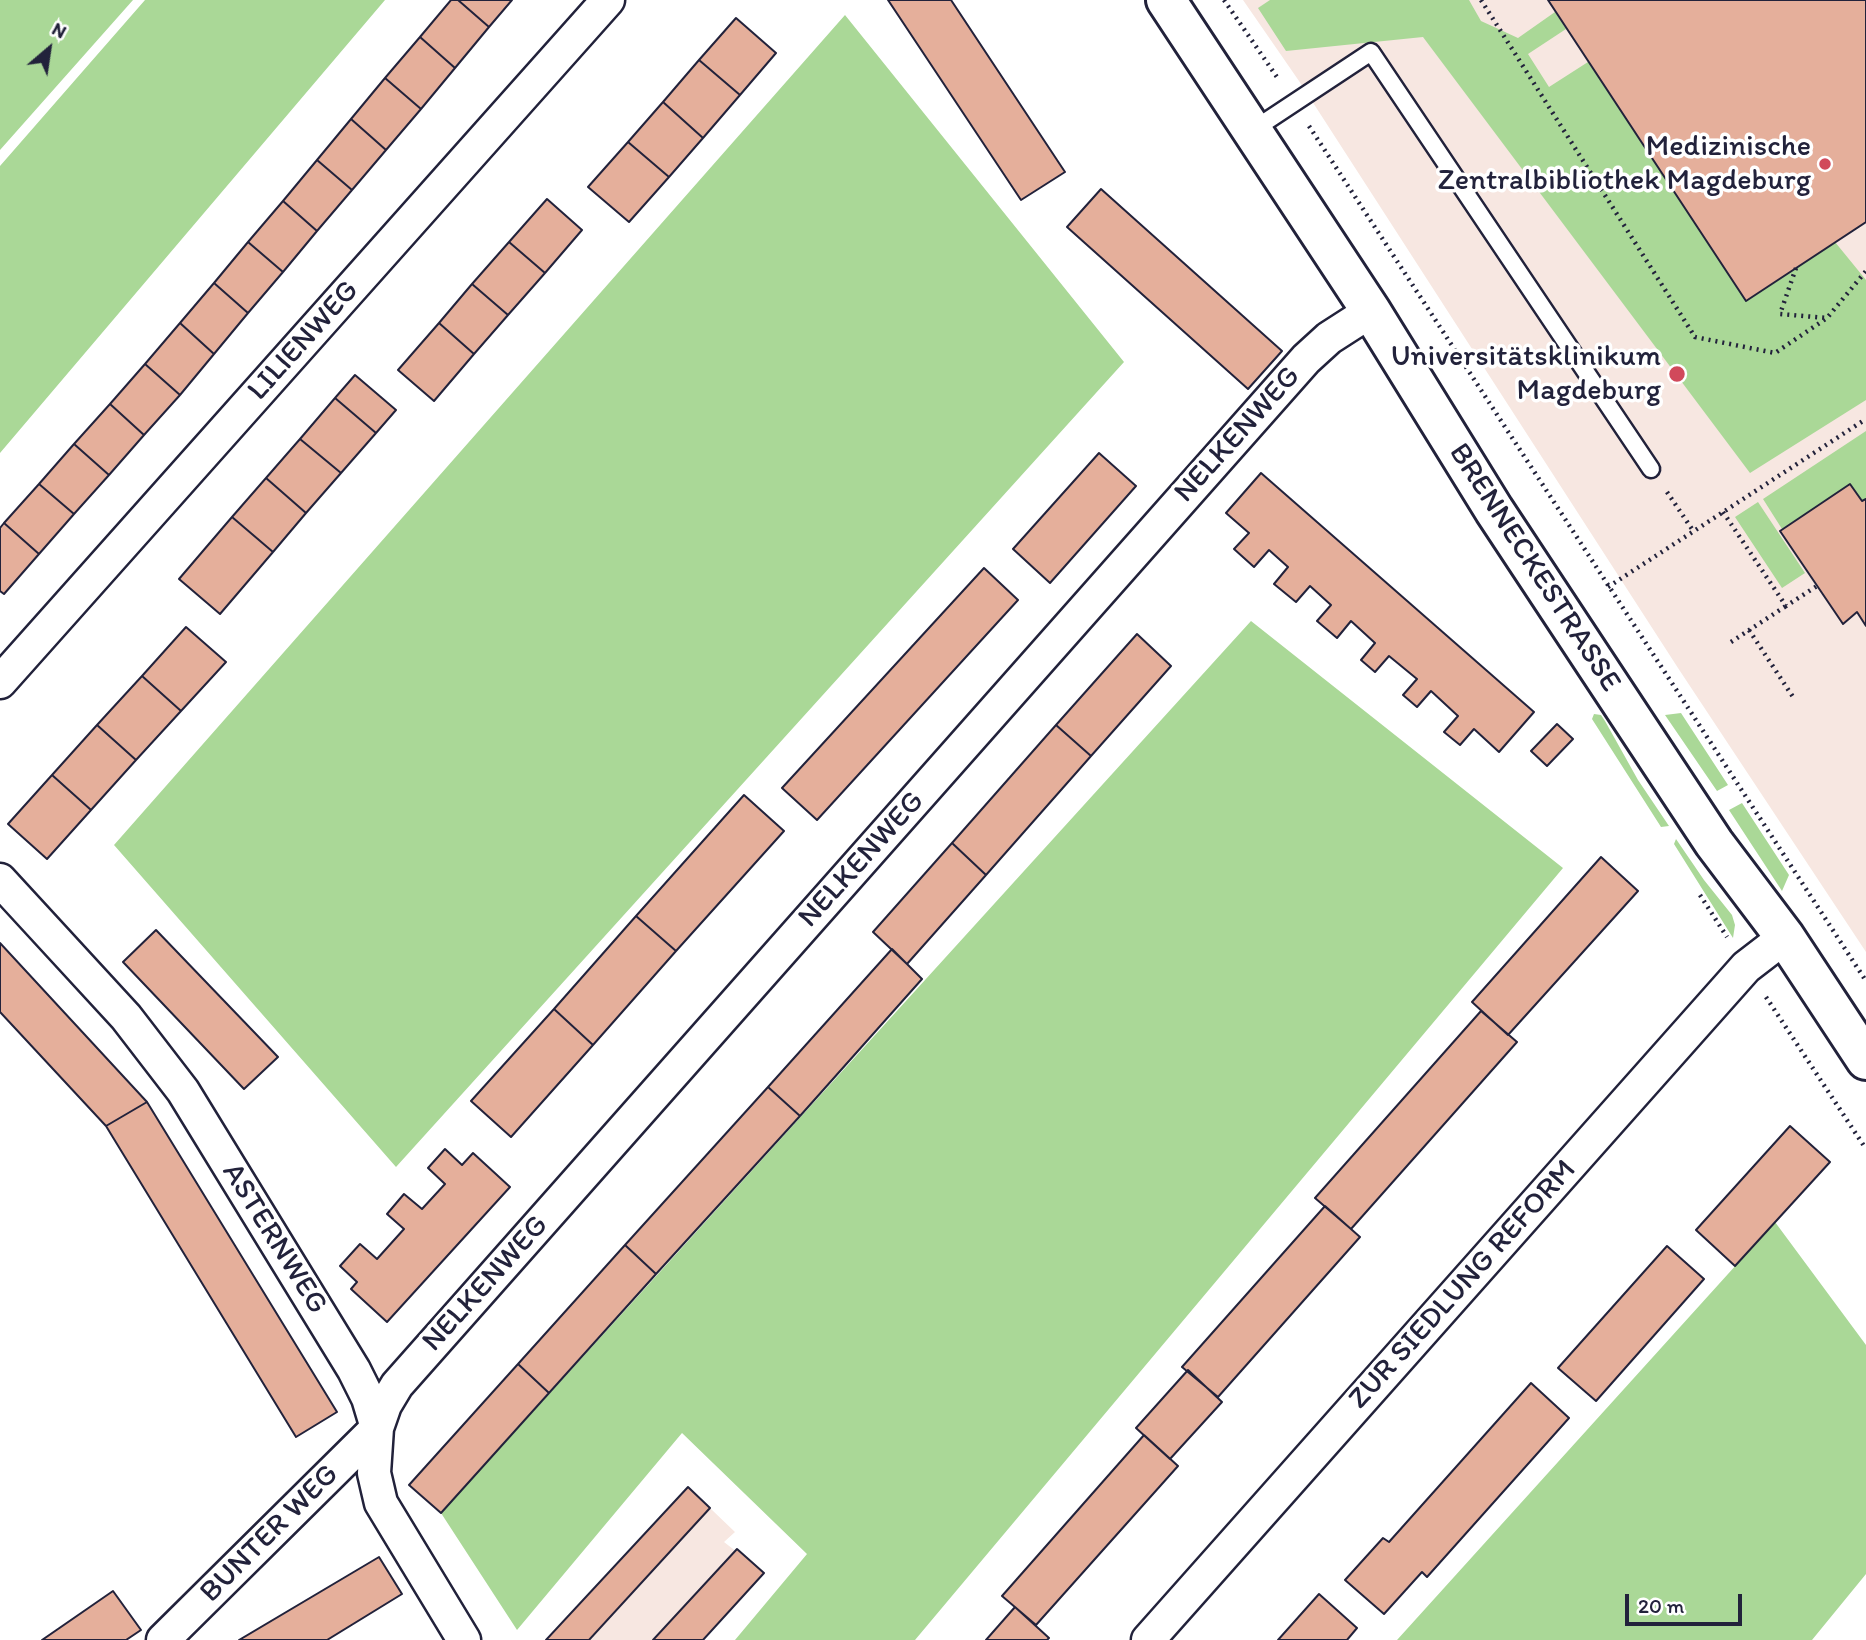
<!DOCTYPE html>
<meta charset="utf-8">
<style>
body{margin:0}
#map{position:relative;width:1866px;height:1640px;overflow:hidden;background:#fff;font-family:Itim,sans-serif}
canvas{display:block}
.north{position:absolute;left:14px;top:14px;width:70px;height:70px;-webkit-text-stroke:5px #fff;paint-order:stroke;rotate:29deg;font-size:19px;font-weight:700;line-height:28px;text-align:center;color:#22223b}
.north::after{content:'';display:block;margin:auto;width:24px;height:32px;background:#22223b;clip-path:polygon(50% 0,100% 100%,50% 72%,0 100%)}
.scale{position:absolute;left:1625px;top:1594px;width:117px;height:32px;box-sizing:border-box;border:4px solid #22223b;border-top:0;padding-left:9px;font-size:21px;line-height:24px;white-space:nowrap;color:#22223b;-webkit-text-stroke:5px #fff;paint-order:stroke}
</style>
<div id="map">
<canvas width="1866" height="1640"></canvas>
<div class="north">N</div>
<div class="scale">20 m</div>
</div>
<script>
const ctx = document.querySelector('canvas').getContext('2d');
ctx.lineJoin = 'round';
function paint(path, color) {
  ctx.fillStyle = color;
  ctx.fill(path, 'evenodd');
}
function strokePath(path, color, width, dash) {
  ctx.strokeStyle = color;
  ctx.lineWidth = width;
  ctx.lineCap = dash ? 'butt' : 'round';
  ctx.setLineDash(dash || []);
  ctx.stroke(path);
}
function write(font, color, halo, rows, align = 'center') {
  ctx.font = font + ' Itim,sans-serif';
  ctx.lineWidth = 7;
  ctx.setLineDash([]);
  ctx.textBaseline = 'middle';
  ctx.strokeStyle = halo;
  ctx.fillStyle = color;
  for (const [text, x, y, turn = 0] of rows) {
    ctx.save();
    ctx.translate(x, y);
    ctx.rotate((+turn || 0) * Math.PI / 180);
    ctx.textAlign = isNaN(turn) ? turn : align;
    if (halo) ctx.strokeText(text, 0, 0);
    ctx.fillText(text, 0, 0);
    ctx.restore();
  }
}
const built = new Path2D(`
 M1243 0H1866V952L1678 668 1299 81Z
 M688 1487 735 1532 724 1542 764 1573 703 1640H546Z`);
const green = new Path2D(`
 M0 0H133L0 150Z
 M145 0H385L0 453V166Z
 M1270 0H1469L1481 21 1518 38 1555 12 1566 29 1528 54 1549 87 1588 62 1746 300 1835 242 1866 280V400L1750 473 1423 37 1286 51 1258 8Z
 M845 15 1124 362 396 1167 114 845Z
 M1866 431V499L1862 501 1850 485 1782 529 1763 499Z
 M1758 502 1805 573 1782 588 1735 517Z
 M1251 621 1563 868 915 1640H735L807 1554 682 1433 517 1630 441 1513Z
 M1681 713 1728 785 1717 791 1665 715Z
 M1594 714 1601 715 1605 721 1638 780 1669 826 1661 827 1592 719Z
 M1742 803 1789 875 1782 891 1729 810Z
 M1676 839 1704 880 1732 915 1735 925 1733 938 1674 844Z
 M1775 1222 1866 1345V1574L1812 1640H1397Z`);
const building = new Path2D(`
 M451 0H458L489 27 455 68 420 37Z
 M458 0H512L489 27Z
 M888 0H951L1065 172 1021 200Z
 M1548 0H1866V222L1746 301Z
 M736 18 776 53 740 95 699 60Z
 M420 37 455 68 421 109 385 78Z
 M699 60 740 95 703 138 663 102Z
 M385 78 421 109 386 150 351 119Z
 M663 102 703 138 669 177 628 142Z
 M351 119 386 150 352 190 317 160Z
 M628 142 669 177 629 222 588 187Z
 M317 160 352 190 317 231 283 201Z
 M1101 189 1282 351 1248 389 1067 227Z
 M547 199 582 230 545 273 509 242Z
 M283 201 317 231 283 272 248 242Z
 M248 242 283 272 248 313 214 283Z
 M509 242 545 273 508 315 472 284Z
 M214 283 248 313 214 354 180 323Z
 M472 284 508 315 474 354 439 323Z
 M180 323 214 354 180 395 145 364Z
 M439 323 474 354 434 401 398 370Z
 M145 364 180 395 144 435 110 404Z
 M355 375 396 410 376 433 335 398Z
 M335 398 376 433 341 473 300 439Z
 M110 404 144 435 109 475 74 444Z
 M300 439 341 473 306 513 266 478Z
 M74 444 109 475 74 514 39 484Z
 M1099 453 1136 486 1050 583 1013 549Z
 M1261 473 1534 712 1499 752 1474 729 1460 745 1444 732 1458 716 1431 691 1417 707 1403 695 1417 679 1389 656 1375 672 1361 660 1375 643 1351 621 1337 638 1317 621 1331 605 1310 586 1296 602 1274 584 1288 567 1269 550 1254 567 1234 549 1249 533 1226 513Z
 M266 478 306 513 273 552 232 517Z
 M39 484 74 514 39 554 4 523Z
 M1850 484 1862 501 1866 499V626L1857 612 1843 624 1780 531Z
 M232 517 273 552 220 614 179 579Z
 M4 523 39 554 4 594 0 591V528Z
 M984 568 1018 600 817 820 782 788Z
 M186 627 226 662 181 711 142 676Z
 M1137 634 1171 666 1091 756 1056 725Z
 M142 676 181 711 136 760 97 725Z
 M1557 724 1573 739 1547 766 1531 751Z
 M97 725 136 760 91 810 52 775Z
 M1056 725 1091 756 986 875 952 843Z
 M52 775 91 810 47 859 8 824Z
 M744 795 784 831 676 951 636 916Z
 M952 843 986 875 907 964 873 932Z
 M1601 857 1638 891 1508 1035 1472 1002Z
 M636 916 676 951 593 1045 554 1009Z
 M156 930 278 1057 244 1089 123 962Z
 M0 943 147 1102 106 1126 0 1012Z
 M892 949 922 979 800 1116 768 1087Z
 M554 1009 593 1045 511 1137 471 1101Z
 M1481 1011 1517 1042 1351 1229 1315 1198Z
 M768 1087 800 1116 656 1274 625 1245Z
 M147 1102 337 1412 296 1437 106 1126Z
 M1790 1126 1830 1162 1735 1266 1696 1230Z
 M445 1149 462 1165 473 1153 510 1187 387 1322 351 1289 357 1282 340 1266 360 1244 377 1259 404 1229 387 1214 404 1194 422 1209 445 1184 428 1168Z
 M1325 1206 1360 1237 1218 1397 1182 1367Z
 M625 1245 656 1274 549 1393 518 1364Z
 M1667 1246 1704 1279 1596 1401 1558 1368Z
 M518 1364 549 1393 441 1513 409 1485Z
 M1188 1370 1222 1402 1170 1459 1136 1428Z
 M1531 1383 1569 1418 1427 1577 1422 1572 1384 1614 1345 1580 1383 1538 1389 1542Z
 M1144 1435 1178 1466 1036 1625 1002 1596Z
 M688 1487 710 1508 589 1640H546Z
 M737 1549 764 1573 703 1640H653Z
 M379 1557 402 1594 327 1640H239Z
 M113 1591 141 1630 126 1640H42Z
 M1319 1594 1357 1628 1347 1640H1278Z
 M1015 1607 1049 1638 1047 1640H986Z`);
const path = new Path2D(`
 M1224 0 1279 80
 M1481 0 1695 337 1775 353 1827 318 1866 271
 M1309 126 1866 981
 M1796 268 1780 314 1827 318
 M1667 492 1694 532
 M1723 512 1786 606 1817 586
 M1608 587 1866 419
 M1749 630 1795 700
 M1731 642 1786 606
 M1700 895 1727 937
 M1766 997 1866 1149`);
const service = new Path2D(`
 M1253 130 1371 52 1651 469`);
const minor = new Path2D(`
 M0 682 608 0
 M0 880 126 1017 183 1091 354 1370 368 1398 377 1428 374 1473 381 1503 464 1640
 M163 1640 377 1428 385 1405 397 1385 1306 359 1329 338 1371 311
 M1148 1640 1746 967 1785 937`);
const tertiary = new Path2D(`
 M1166 0 1371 311 1494 510 1714 843 1785 937 1866 1060`);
const markers = [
 [1825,164,7,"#d1495b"],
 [1677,374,9,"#d1495b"]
];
const poiNames = [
 ["Medizinische",1811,147],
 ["Zentralbibliothek Magdeburg",1811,181],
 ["Universitätsklinikum",1661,357],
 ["Magdeburg",1661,391]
];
const streetNames = [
 ["LILIENWEG",304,341,-48],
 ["NELKENWEG",1238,435,-48],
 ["BRENNECKESTRASSE",1534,568,57],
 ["NELKENWEG",862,860,-48],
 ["ASTERNWEG",274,1239,58],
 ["NELKENWEG",486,1284,-48],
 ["ZUR SIEDLUNG REFORM",1463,1285,-48],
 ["BUNTER WEG",270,1534,-45]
];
paint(built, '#f7e7e1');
paint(green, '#aad897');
paint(building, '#e5af9b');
strokePath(building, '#22223b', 2);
strokePath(service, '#22223b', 21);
strokePath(minor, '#22223b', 37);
strokePath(tertiary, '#22223b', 44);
strokePath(path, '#22223b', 4.5, [2, 5]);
strokePath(service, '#fff', 16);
strokePath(minor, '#fff', 32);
strokePath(tertiary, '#fff', 38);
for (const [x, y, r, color] of markers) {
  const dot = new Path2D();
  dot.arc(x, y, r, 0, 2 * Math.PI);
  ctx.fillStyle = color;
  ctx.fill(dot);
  strokePath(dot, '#fff', 2.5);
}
write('30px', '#22223b', '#fff', poiNames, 'right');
write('30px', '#22223b', '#fff', streetNames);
</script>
